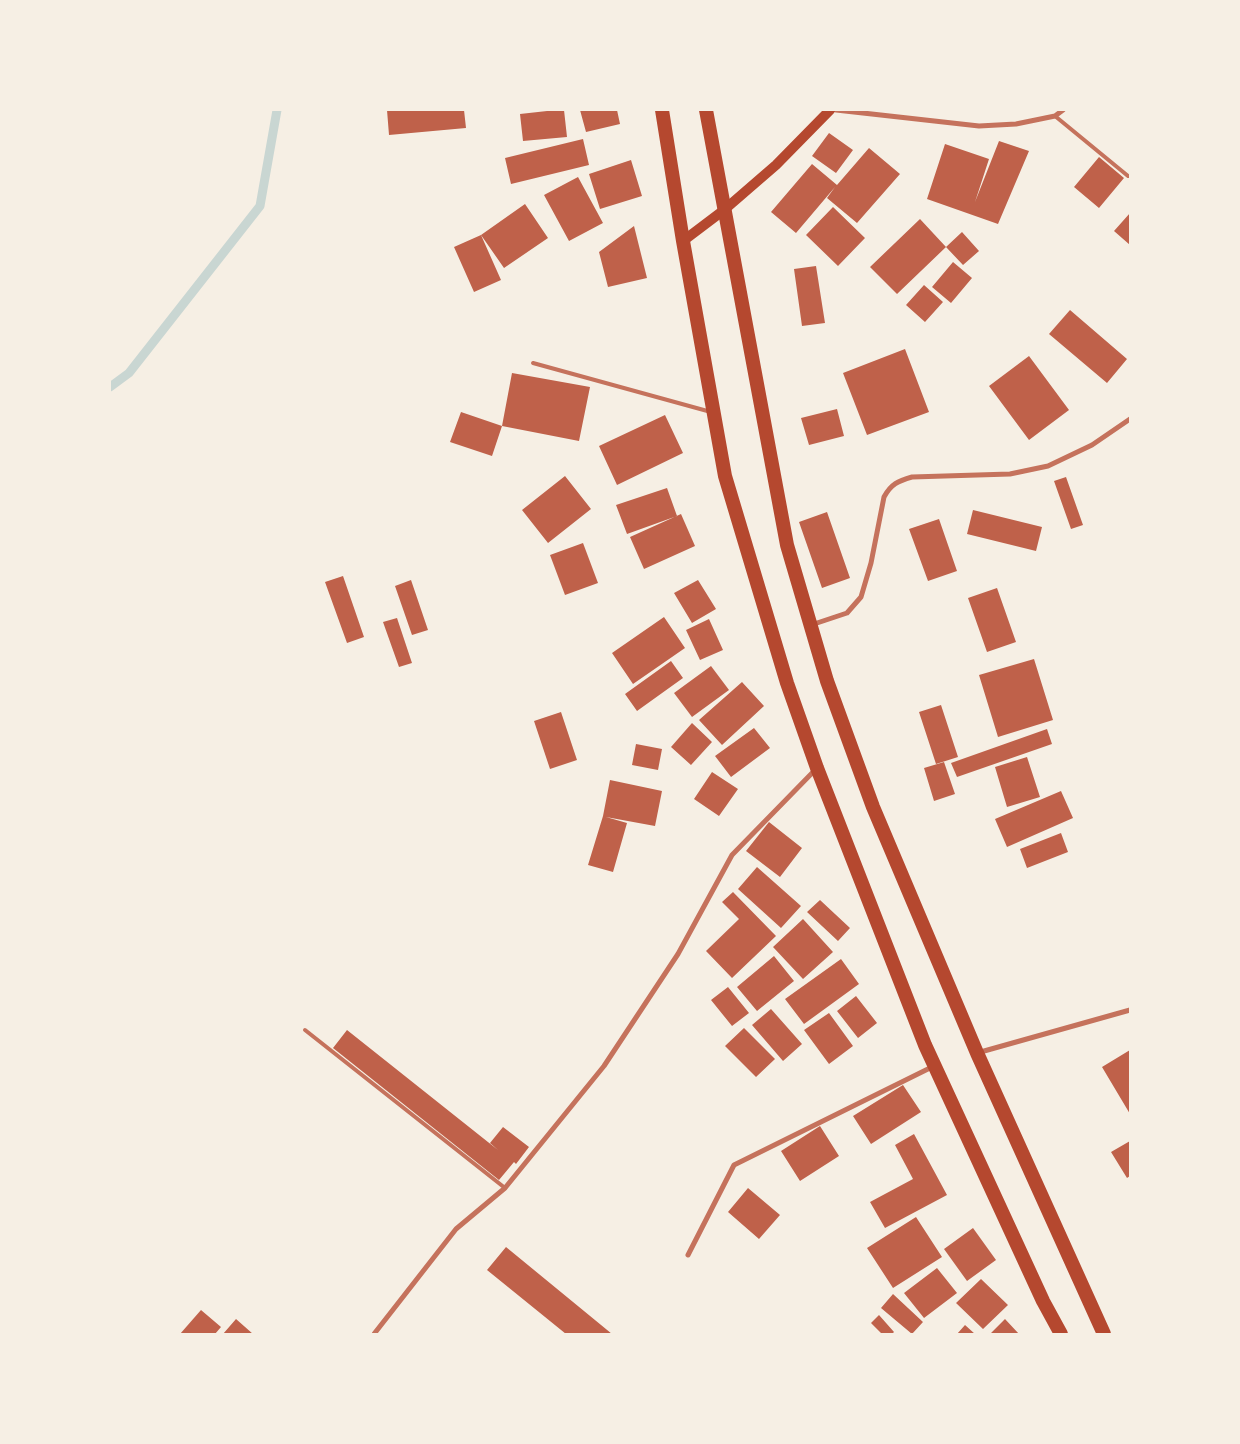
<!DOCTYPE html>
<style>
body{margin:0}
#map{position:relative;width:1240px;height:1444px;overflow:hidden;background:#f6efe4;font-family:"PT Sans",sans-serif}
canvas{display:block}
.frame{position:absolute;inset:0;border:111px solid #f6efe4;pointer-events:none}
</style>
<div id="map">
<canvas width="1240" height="1444"></canvas>
<div class="frame"></div>
</div>
<script>
const ctx = document.querySelector('canvas').getContext('2d');
ctx.lineJoin = 'round';
function strokePath(path, color, width, dash) {
  ctx.strokeStyle = color;
  ctx.lineWidth = width;
  ctx.lineCap = dash ? 'butt' : 'round';
  ctx.setLineDash(dash || []);
  ctx.stroke(path);
}
function paint(path, color) {
  ctx.fillStyle = color;
  ctx.fill(path, 'evenodd');
}
const stream = new Path2D(`
 M110 387 129 373 260 206 277 110`);
const building = new Path2D(`
 M387 110H464L466 128 389 135Z
 M556 110H564L567 137 523 141 520 114Z
 M580 110H617L620 124 586 132Z
 M829 133 853 150 836 173 812 156Z
 M583 139 589 165 511 184 505 158Z
 M999 141 1029 151 998 224 927 199 945 144 989 159 975 202Z
 M869 148 900 174 857 223 827 198 835 187 796 233 771 212 812 164 837 185Z
 M1099 157 1124 178 1099 208 1074 187Z
 M631 160 642 196 600 209 589 174Z
 M578 177 603 223 569 241 544 195Z
 M525 204 548 238 504 268 481 235Z
 M833 207 865 238 838 266 806 235Z
 M1130 213V245L1114 231Z
 M920 219 946 247 962 232 979 251 963 265 946 247 897 294 870 267Z
 M634 226 647 278 608 287 599 252Z
 M481 235 501 280 474 292 454 247Z
 M953 262 972 278 951 303 932 287Z
 M816 266 825 323 802 326 794 269Z
 M924 285 943 302 925 322 906 305Z
 M1070 310 1127 359 1107 383 1049 334Z
 M905 349 929 412 867 435 843 373Z
 M1029 356 1069 410 1029 440 989 386Z
 M512 373 590 387 579 441 502 426 492 456 450 442 461 412 502 426Z
 M837 409 844 436 809 445 801 418Z
 M665 415 683 453 617 485 599 446Z
 M565 476 591 509 548 543 522 510Z
 M1066 477 1083 525 1071 529 1054 481Z
 M667 488 677 516 627 534 616 505Z
 M973 510 1042 527 1036 551 967 534Z
 M827 512 850 578 822 588 799 522Z
 M681 514 695 546 644 569 630 537Z
 M939 519 957 571 928 581 909 529Z
 M583 543 598 583 565 595 550 555Z
 M343 576 364 637 347 643 325 582Z
 M411 580 428 630 412 635 395 586Z
 M698 580 716 609 692 623 674 593Z
 M997 588 1016 642 987 652 968 598Z
 M664 617 685 648 633 684 612 653Z
 M397 618 412 663 399 667 383 622Z
 M709 619 723 650 700 660 686 630Z
 M1034 659 1053 720 998 737 979 675Z
 M671 661 683 678 637 711 625 694Z
 M711 666 729 690 692 717 674 693Z
 M742 682 764 706 722 745 699 720Z
 M941 705 958 757 936 764 919 712Z
 M561 712 577 760 550 769 534 721Z
 M692 723 712 742 691 765 671 747Z
 M754 728 770 748 731 777 715 756Z
 M1047 729 1052 744 957 777 951 763Z
 M636 744 662 749 658 770 632 765Z
 M1027 757 1040 797 1007 807 995 767Z
 M944 762 955 794 934 801 924 768Z
 M712 772 738 789 719 816 694 799Z
 M610 780 662 791 655 826 606 817 627 823 613 872 588 865 603 816Z
 M1061 791 1073 818 1007 847 995 819Z
 M769 822 802 848 780 877 746 851Z
 M1061 833 1068 852 1027 868 1020 849Z
 M757 867 801 906 781 928 738 889Z
 M733 892 776 936 732 978 706 951 739 919 722 902Z
 M820 900 850 928 838 941 807 912Z
 M803 919 833 952 803 979 773 947Z
 M774 956 794 981 757 1011 737 987Z
 M841 959 859 984 804 1024 785 999Z
 M728 987 749 1013 732 1026 711 1000Z
 M856 996 877 1023 858 1038 837 1011Z
 M771 1009 802 1044 783 1061 752 1025Z
 M829 1013 853 1046 829 1064 804 1030Z
 M744 1028 775 1059 756 1077 725 1046Z
 M347 1030 498 1150 490 1143 503 1127 529 1147 516 1164 514 1162 499 1180 333 1048Z
 M1130 1050V1114L1102 1067Z
 M903 1085 921 1112 871 1144 853 1116Z
 M820 1126 839 1156 800 1181 781 1151Z
 M914 1134 947 1195 885 1228 870 1202 913 1179 895 1145Z
 M1130 1141V1176L1127 1178 1111 1152Z
 M748 1188 780 1215 759 1239 728 1212Z
 M916 1217 942 1257 893 1288 867 1248Z
 M973 1228 996 1260 967 1281 944 1249Z
 M506 1247 612 1334H566L487 1270Z
 M937 1268 957 1293 924 1318 904 1293Z
 M981 1279 1008 1305 983 1329 956 1303Z
 M893 1294 923 1322 912 1334 881 1308Z
 M201 1310 221 1327 215 1334H180Z
 M879 1315 894 1332 892 1334H882L871 1323Z
 M236 1319 253 1334H223Z
 M1005 1319 1019 1334H990Z
 M965 1325 975 1334H957Z`);
const service = new Path2D(`
 M1055 116 1128 176
 M533 363 711 412
 M305 1030 505 1188`);
const minor = new Path2D(`
 M836 110 979 126 1016 124 1055 116 1063 110
 M811 625 847 613 861 597 871 563 884 497C891 484 898 481 912 477L1010 474 1048 466 1092 445 1130 419
 M977 1053 1130 1010
 M688 1255 734 1165 934 1066
 M374 1334 456 1229 505 1188 604 1066 678 954 732 855 816 769`);
const secondary = new Path2D(`
 M683 241 724 210 776 165 830 110`);
const trunk = new Path2D(`
 M662 110 683 241 725 476 787 683 817 768 925 1045 1043 1301 1061 1334
 M706 110 787 545 827 681 873 807 977 1053 1104 1334`);
strokePath(stream, '#c9d6d2', 9);
paint(building, '#bf614a');
strokePath(service, '#c5725c', 4);
strokePath(minor, '#c5725c', 5);
strokePath(secondary, '#b5482f', 10);
strokePath(trunk, '#b5482f', 14);
</script>
